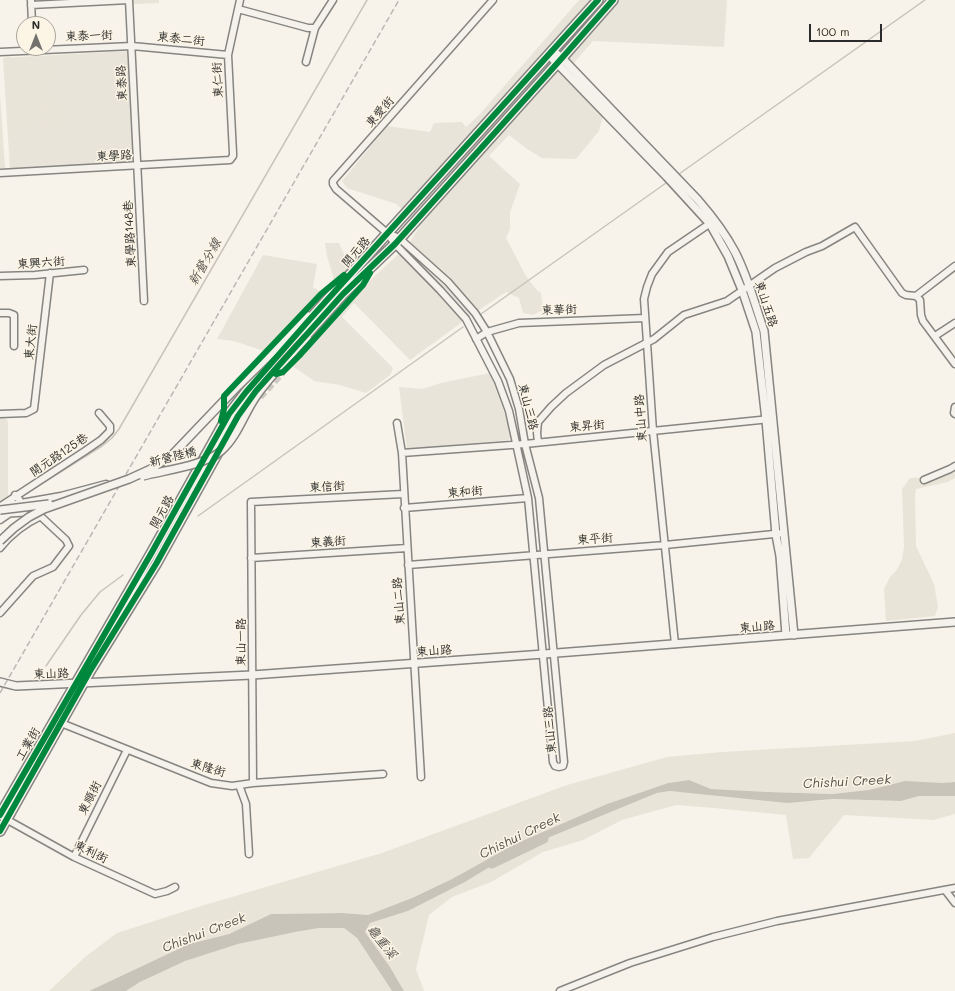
<!DOCTYPE html>
<meta charset="utf-8">
<style>
body{margin:0}
#map{position:relative;width:955px;height:991px;overflow:hidden;background:#f7f3ea;font-family:Mali,sans-serif}
canvas{display:block}
.north{position:absolute;left:16px;top:16px;width:40px;height:40px;box-sizing:border-box;background:#fcf5e5;border:1px solid #a8a49b;border-radius:50%;rotate:0deg;font-size:11px;font-weight:700;line-height:16px;text-align:center;color:#2b2b2b}
.north::after{content:'';display:block;margin:auto;width:14px;height:18px;background:#72716e;clip-path:polygon(50% 0,100% 100%,50% 72%,0 100%)}
.scale{position:absolute;left:809px;top:24px;width:73px;height:18px;box-sizing:border-box;border:2px solid #2b2b2b;border-top:0;padding-left:5px;font-size:12px;line-height:14px;white-space:nowrap;color:#2b2b2b;-webkit-text-stroke:3px #fcf5e5;paint-order:stroke}
</style>
<div id="map">
<canvas width="955" height="991"></canvas>
<div class="north">N</div>
<div class="scale">100 m</div>
</div>
<script>
const ctx = document.querySelector('canvas').getContext('2d');
ctx.lineJoin = 'round';
function paint(path, color) {
  ctx.fillStyle = color;
  ctx.fill(path, 'evenodd');
}
function strokePath(path, color, width, dash) {
  ctx.strokeStyle = color;
  ctx.lineWidth = width;
  ctx.lineCap = dash ? 'butt' : 'round';
  ctx.setLineDash(dash || []);
  ctx.stroke(path);
}
function write(font, color, halo, rows, align = 'center') {
  ctx.font = font + ' Mali,"LXGW WenKai TC",sans-serif';
  ctx.lineWidth = 3;
  ctx.setLineDash([]);
  ctx.textBaseline = 'middle';
  ctx.strokeStyle = halo;
  ctx.fillStyle = color;
  for (const [text, x, y, turn = 0] of rows) {
    ctx.save();
    ctx.translate(x, y);
    ctx.rotate((+turn || 0) * Math.PI / 180);
    ctx.textAlign = isNaN(turn) ? turn : align;
    if (halo) ctx.strokeText(text, 0, 0);
    ctx.fillText(text, 0, 0);
    ctx.restore();
  }
}
const built = new Path2D(`
 M579 0H727L724 47 593 41 574 63 581 76 579 83 605 108 599 131 576 159 542 158 527 149 509 135 489 156 520 184 510 212V229L506 238 526 276 536 289 541 293 543 310 533 315 523 313 519 298 506 292 476 312 410 360 354 303 342 317 393 368 390 375 366 393 340 385 314 381 297 369 261 350 234 341 217 339 263 255 317 264 313 287 321 292 331 289 334 280 327 256 325 243H339L350 268 362 288 407 246 420 226 396 204 347 188 342 181 387 126 430 132 434 123 462 122 466 127 480 114Z
 M127 51 134 163 10 170 3 58Z
 M490 373 512 435 509 440 407 449 399 387 422 389 441 383Z
 M0 418H5L8 421V496L0 502Z`);
const green = new Path2D(`
 M132 0H159V3L133 4Z
 M6 57H12L13 63C22 54 36 56 42 67 44 73 44 80 44 86 45 100 50 122 31 126 25 128 19 125 14 121V141H10Z
 M45 57H59V84H45Z
 M0 93 5 168H0Z
 M61 98 62 127H48L46 99Z
 M955 461V478L948 482 916 489 915 495 916 546 934 584 938 607 935 616 886 621 884 589 890 577 896 571 902 560 904 547 902 489 910 478 928 477 937 474Z
 M955 733V782L832 794 769 792 711 789 689 780 668 783 607 804 513 845 452 879 412 898 368 915 343 913 271 914 229 934 189 944 89 991H49L85 957 117 933 201 906 382 853 567 785 667 757 722 752 915 741Z
 M670 791 814 801 833 799 901 801 919 796H955V814L933 820 844 815 809 858 793 859 786 815 714 808 676 805 622 820 583 840 543 852 491 882 452 897 429 915 416 969 424 991H404L390 967 364 931 370 923 408 911 465 882 516 851 657 793Z
 M319 928H344L357 938 392 991H126C180 955 255 937 319 928Z`);
const water = new Path2D(`
 M689 780 711 789 769 792 832 794 869 790 905 781 942 783 955 782V796H919L901 801 833 799 787 803 670 791 657 793 516 851 465 882 408 911 370 923 365 932 390 967 404 991H392L357 938 344 928H319L295 932 238 944 185 961 140 982 126 991H89L189 944 229 934 271 914 343 913 368 915 412 898 452 879 513 845 607 804 668 783Z`);
const stream = new Path2D(`
 M679 174 925 0
 M481 314 666 183
 M22 496 102 446 112 438 119 429 367 0
 M198 516 463 327
 M46 666 81 615 100 592 123 575`);
const river = new Path2D(`
 M492 864 544 839`);
const tertiaryTunnel = new Path2D(`
 M260 397 283 372`);
const minor = new Path2D(`
 M31 0 32 24
 M129 0 144 301
 M31 5 129 0
 M238 9 308 28H315
 M0 52 132 46 228 55
 M306 62 315 28 333 0
 M0 173 230 160 233 156V153L228 55 240 0
 M387 233 399 238 448 282 475 313 487 332 510 379 519 409 525 444 539 498 564 762 563 766 559 767 555 766 553 762 528 498 509 411 498 381 466 319 440 290 395 244 387 233 336 189 333 184V181L493 0
 M0 276 35 275 84 270
 M916 296 920 300 921 315 923 321 955 364
 M0 313H9L14 315V346
 M935 336 955 323
 M476 339 487 332 519 323 645 318
 M955 407 954 413 955 414
 M0 414 26 413 34 409 50 273
 M397 423 402 453 421 777
 M538 442 537 433 538 422 551 407 566 393 604 365 654 339 684 315 727 301 775 268 806 252 822 246 855 227 902 293 906 295 916 296 955 266
 M402 453 525 444 770 419
 M924 480 950 469 955 466
 M1 506 85 451 101 440 110 431V426L99 413
 M4 506 61 496 106 484
 M404 508 528 498
 M0 514 34 512
 M0 520 10 513
 M0 548C11 534 24 524 41 516
 M251 558 407 548
 M408 565 665 545 784 533
 M0 613 33 576 53 567 69 546 66 540 35 511 22 504 17 496 15 495
 M675 644 653 431 644 299 647 287 652 274 668 252 712 222
 M61 723 211 783 232 786 253 783 383 774
 M253 783 251 502 403 494
 M239 785 246 804 249 854
 M4 818 74 857 155 894 167 891 175 887
 M74 857 127 750
 M945 890 955 903
 M560 991 630 963 713 937 777 921 955 888`);
const tertiary = new Path2D(`
 M553 51 562 58 698 200C712 216 725 233 735 252 748 277 755 305 764 331L794 635
 M549 55 667 177 710 224 728 256 742 290 756 332 766 420 776 535 780 556 786 635
 M282 343 308 316
 M0 682 16 686 252 675 544 654 955 622`);
const primary = new Path2D(`
 M300 342 343 294 395 244 562 58 613 0
 M0 815 152 552 229 414 246 392 310 319 598 0
 M0 831 90 671 156 564 238 416 254 395`);
const rail = new Path2D(`
 M0 693 399 0`);
const tertiaryBridge = new Path2D(`
 M143 476C165 470 204 466 221 451 238 436 244 413 257 395 272 374 290 356 307 337
 M0 510 49 504
 M0 541 14 528 29 517 44 509 129 479 153 468 173 454 236 388 282 343`);
const cycleway = new Path2D(`
 M276 374 283 372 299 356 363 285 370 273
 M221 421 224 409V396L321 294 344 275
 M0 815 152 552 229 414 246 392 310 319 598 0
 M0 831 90 671 156 564 238 416 256 391 343 294 395 244 562 58 613 0`);
const streetNames = [
 ["東泰一街",89,36,-2],
 ["東泰二街",181,39,6],
 ["東仁街",218,80,-93],
 ["東泰路",122,83,-93],
 ["東愛街",380,112,-49],
 ["東學路",114,156,-3],
 ["東學路148巷",130,234,-93],
 ["開元路",356,252,-49],
 ["東興六街",41,263,-4],
 ["東山五路",766,304,72],
 ["東華街",559,310,-2],
 ["東大街",31,342,-84],
 ["東山三路",528,407,76],
 ["東山中路",641,418,-94],
 ["東昇街",587,426,-5],
 ["開元路125巷",59,455,-34],
 ["新營陸橋",173,457,-14],
 ["東信街",327,487,-3],
 ["東和街",465,492,-5],
 ["開元路",162,512,-61],
 ["東平街",595,539,-4],
 ["東義街",328,542,-4],
 ["東山二路",399,601,-94],
 ["東山路",757,627,-5],
 ["東山一路",241,642,-90],
 ["東山路",434,651,-4],
 ["東山路",51,674,-2],
 ["東山三路",550,730,-95],
 ["工業街",28,744,-60],
 ["東隆街",208,768,16],
 ["東順街",90,798,-63],
 ["東利街",91,852,26]
];
const waterNames = [
 ["新營分線",205,262,-60],
 ["Chishui Creek",847,782,-3],
 ["Chishui Creek",520,836,-26],
 ["Chishui Creek",204,933,-21],
 ["龜重溪",382,942,52]
];
paint(built, '#e9e4d9');
paint(green, '#e9e4d8');
paint(water, '#c8c4ba');
strokePath(stream, '#c8c4ba', 1.5);
strokePath(river, '#c8c4ba', 9);
strokePath(tertiaryTunnel, '#cecbc4', 7, [7, 3.5]);
strokePath(minor, '#878581', 9);
strokePath(tertiary, '#878581', 10);
strokePath(primary, '#878581', 12);
strokePath(minor, '#f5f2ec', 6);
strokePath(tertiary, '#f5f2ec', 7);
strokePath(primary, '#f5f2ec', 9);
strokePath(rail, '#bbb8b4', 1.5, [6, 3]);
strokePath(tertiaryBridge, '#878581', 10, []);
strokePath(tertiaryBridge, '#f5f2ec', 7);
strokePath(cycleway, '#00873e', 6);
write('12px', '#2b2b2b', '#fcf5e5', streetNames);
write('italic 13px', '#545350', '#fcf5e5', waterNames);
</script>
